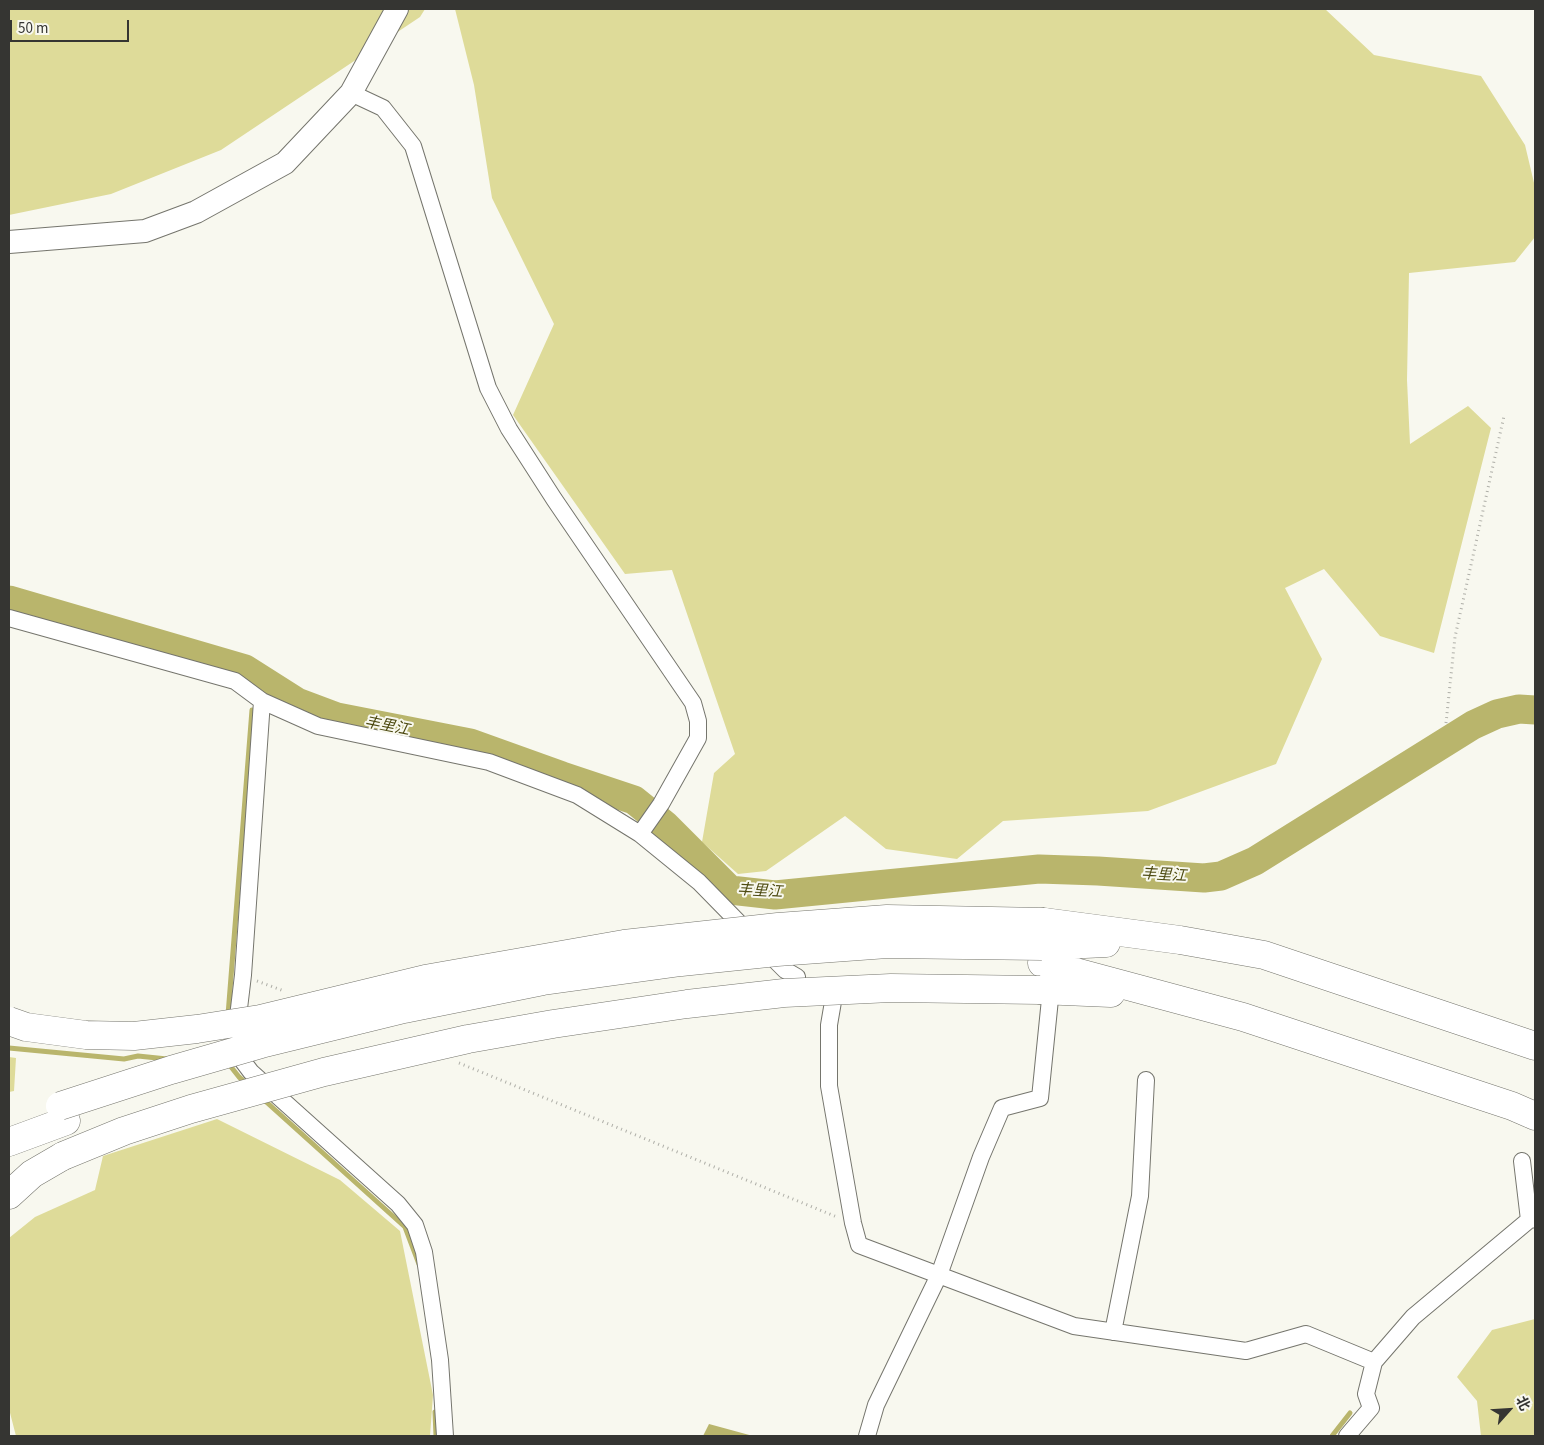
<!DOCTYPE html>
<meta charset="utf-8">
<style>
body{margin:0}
#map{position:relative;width:1544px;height:1445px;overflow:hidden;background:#f8f8ef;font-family:"Source Sans 3","Noto Sans SC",sans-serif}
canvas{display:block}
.frame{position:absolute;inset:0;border:10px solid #353532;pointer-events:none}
.north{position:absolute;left:1484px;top:1385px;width:50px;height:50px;-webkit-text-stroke:4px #f8f8ef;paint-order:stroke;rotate:64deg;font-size:14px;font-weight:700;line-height:20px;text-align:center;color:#353532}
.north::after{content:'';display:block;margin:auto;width:18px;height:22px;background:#353532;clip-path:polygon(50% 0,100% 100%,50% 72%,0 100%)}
.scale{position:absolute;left:10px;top:20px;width:119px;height:22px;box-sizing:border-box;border:2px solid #353532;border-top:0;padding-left:6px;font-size:15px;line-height:18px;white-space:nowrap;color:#353532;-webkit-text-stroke:4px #f8f8ef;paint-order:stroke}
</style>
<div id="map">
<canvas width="1544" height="1445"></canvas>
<div class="frame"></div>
<div class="north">北</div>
<div class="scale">50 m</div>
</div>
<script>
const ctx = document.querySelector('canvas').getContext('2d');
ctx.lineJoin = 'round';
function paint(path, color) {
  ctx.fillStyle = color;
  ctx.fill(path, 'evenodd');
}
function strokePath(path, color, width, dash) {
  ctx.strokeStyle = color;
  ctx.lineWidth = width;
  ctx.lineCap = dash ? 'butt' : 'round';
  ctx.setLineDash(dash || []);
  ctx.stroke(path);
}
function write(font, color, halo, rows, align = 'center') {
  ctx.font = font + ' "Source Sans 3","Noto Sans SC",sans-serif';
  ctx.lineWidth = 4;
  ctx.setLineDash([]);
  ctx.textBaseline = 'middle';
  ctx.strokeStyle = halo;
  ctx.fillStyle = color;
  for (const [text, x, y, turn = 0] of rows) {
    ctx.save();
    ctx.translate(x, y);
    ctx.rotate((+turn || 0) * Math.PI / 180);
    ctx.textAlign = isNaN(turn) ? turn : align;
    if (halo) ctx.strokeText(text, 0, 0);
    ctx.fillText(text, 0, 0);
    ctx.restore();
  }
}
const green = new Path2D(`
 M9 9H425L420 17 221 150 111 194 9 215Z
 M455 9H1325L1374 55 1481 76 1525 145 1535 187V237L1515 262 1409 273 1407 380 1410 444 1468 406 1491 428 1434 653 1380 636 1324 569 1285 588 1322 659 1276 764 1148 811 1003 821 957 859 886 849 845 816 766 871 738 874 702 842 714 773 735 754 672 570 625 574 513 415 554 324 492 198 474 85Z
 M9 1057 16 1058 14 1091 9 1092Z
 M217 1119 340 1180 400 1231 433 1395 430 1436H16L9 1409V1238L35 1217 95 1190 103 1156Z
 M1535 1319V1436H1481L1477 1401 1457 1377 1492 1330Z`);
const water = new Path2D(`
 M709 1424 753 1436H703Z`);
const stream = new Path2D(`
 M255 678V675
 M228 1015 252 710
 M9 1048 124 1059 138 1056 167 1059
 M228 1063 239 1077 247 1084
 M263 1099 405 1227 419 1264
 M435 1412 436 1436
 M1332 1436 1350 1413`);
const river = new Path2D(`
 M9 600 245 669 297 702 337 717 470 743 562 776 634 800 665 825 730 890 775 895 1039 869 1098 871 1204 878 1221 876 1255 861 1473 725 1497 714 1519 709 1535 710`);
const path = new Path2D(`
 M1446 723 1455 637 1504 416
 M257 981 284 991
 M459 1063 837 1217`);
const street = new Path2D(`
 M351 93 383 108 413 146 488 388 509 429 554 499 693 703 698 721V738L661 804 640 834
 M9 618 235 681 262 701 318 726 489 762 577 795 640 834 699 882 749 933
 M262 701 243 975 235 1042 242 1060 251 1072 398 1204 415 1225 424 1252 440 1360 445 1436
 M766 951 785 970 797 977
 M835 990 829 1025V1086L853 1223 859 1245 1074 1326 1246 1351 1306 1334 1374 1362
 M1522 1161 1529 1220
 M1113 1332 1140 1196 1146 1080
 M867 1436 876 1405 939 1275 981 1157 1002 1108 1040 1098 1050 999
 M1347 1436 1371 1408 1366 1394 1374 1362 1413 1317 1529 1220 1535 1219`);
const secondary = new Path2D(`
 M9 242 145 231 196 212 285 163 351 93 397 9`);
const highway = new Path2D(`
 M1044 922 1180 940 1264 955 1535 1046
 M1042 946 1106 943
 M1042 963 1243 1017 1512 1106 1535 1116
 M1040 990 1111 993
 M9 1142 66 1121
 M9 1195 32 1174 63 1156`);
const highwayBridge = new Path2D(`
 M9 1021 26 1027 86 1035 134 1036 197 1029 260 1019 425 979 624 944 778 927 887 919 1044 922
 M60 1106 171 1070 261 1044 404 1009 543 981 681 962 777 952 887 944 1042 946
 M63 1156 124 1131 191 1109 324 1072 468 1039 553 1024 687 1004 784 993 891 988 1040 990`);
const waterNames = [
 ["丰里江",387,727,11],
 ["丰里江",1164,876,3],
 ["丰里江",760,892,3]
];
paint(green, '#dedb99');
paint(water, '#b9b56c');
strokePath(stream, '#b9b56c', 5);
strokePath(river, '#b9b56c', 29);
strokePath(street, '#75756d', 18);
strokePath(secondary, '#75756d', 24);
strokePath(highway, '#75756d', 29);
strokePath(path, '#afafa8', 3, [1, 4]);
strokePath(street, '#fff', 16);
strokePath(secondary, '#fff', 22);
strokePath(highway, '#fff', 28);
strokePath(highwayBridge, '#75756d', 29, []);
strokePath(highwayBridge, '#fff', 28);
write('italic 15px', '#4d4a11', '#f8f8ef', waterNames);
</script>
